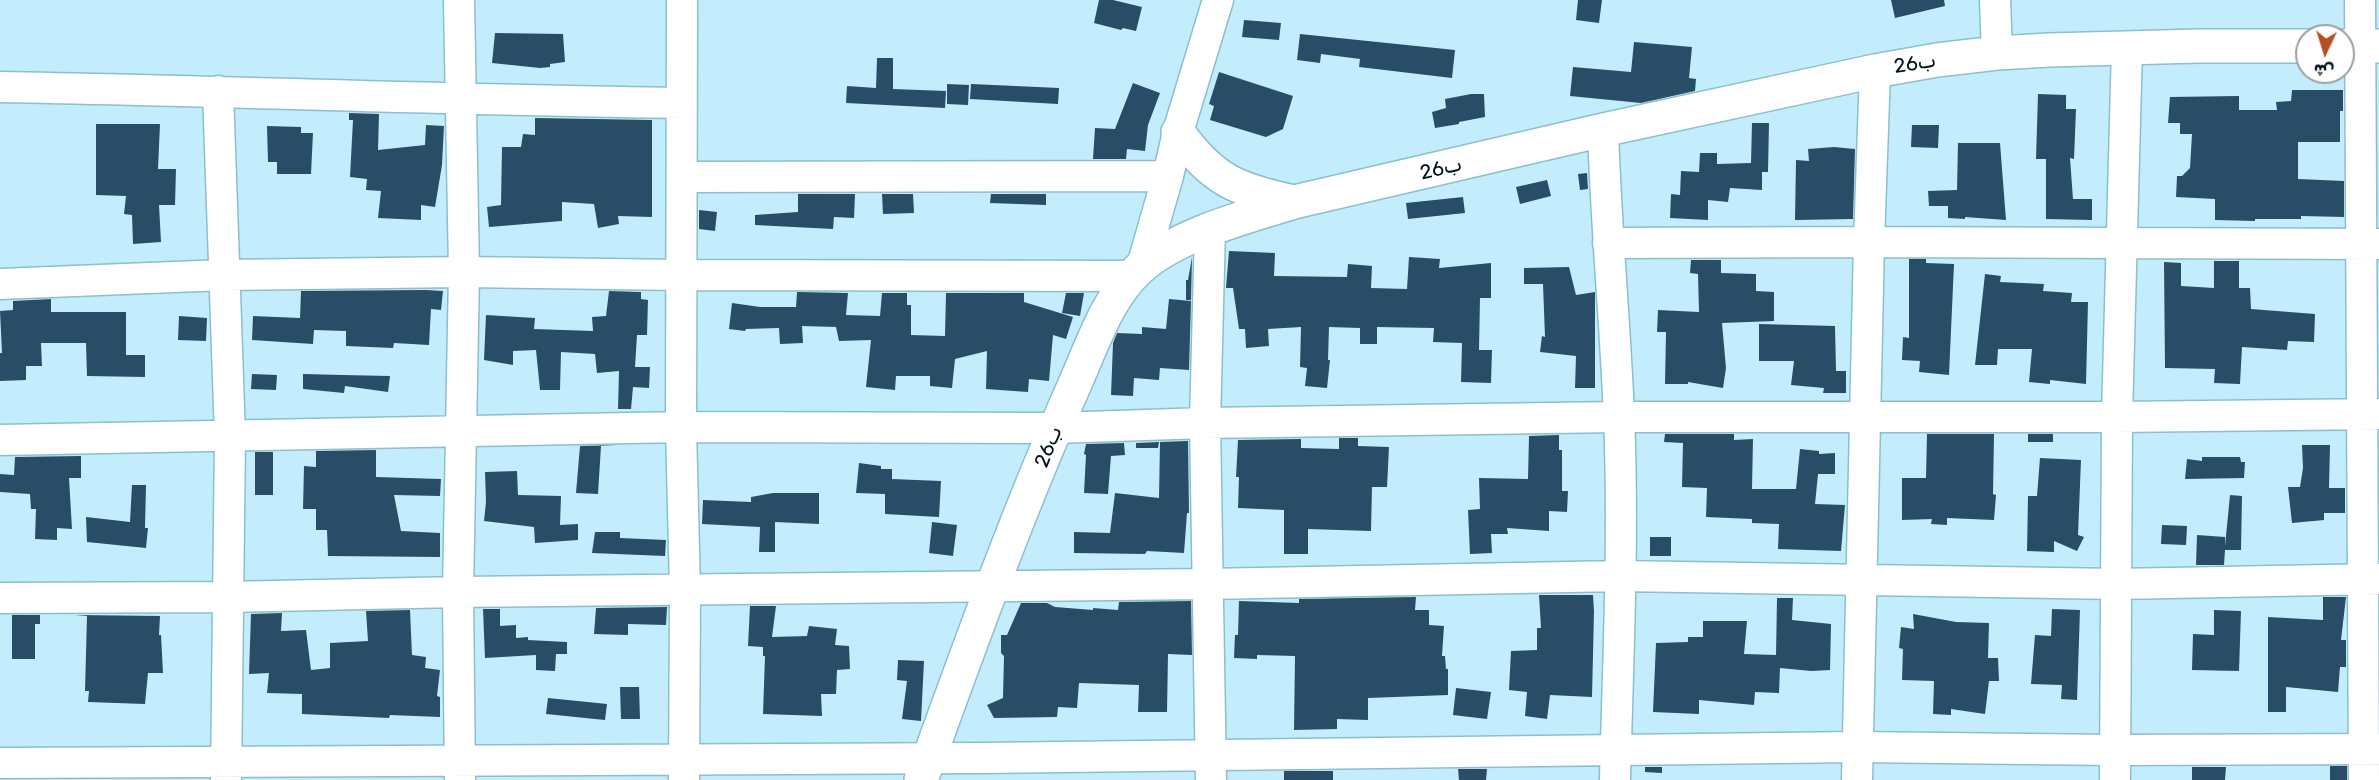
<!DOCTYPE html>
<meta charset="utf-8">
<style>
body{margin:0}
#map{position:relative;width:2379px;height:780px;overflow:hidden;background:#c3edfc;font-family:Rubik,"Noto Sans Arabic",sans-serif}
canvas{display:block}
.north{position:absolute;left:2295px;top:24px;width:60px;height:60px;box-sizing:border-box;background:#fff;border:2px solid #99a0a2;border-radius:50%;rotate:184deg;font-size:16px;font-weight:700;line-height:24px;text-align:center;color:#001117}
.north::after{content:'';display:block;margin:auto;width:21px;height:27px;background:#b54f25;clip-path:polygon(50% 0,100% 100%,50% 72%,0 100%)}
</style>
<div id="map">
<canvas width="2379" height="780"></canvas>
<div class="north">ش</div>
</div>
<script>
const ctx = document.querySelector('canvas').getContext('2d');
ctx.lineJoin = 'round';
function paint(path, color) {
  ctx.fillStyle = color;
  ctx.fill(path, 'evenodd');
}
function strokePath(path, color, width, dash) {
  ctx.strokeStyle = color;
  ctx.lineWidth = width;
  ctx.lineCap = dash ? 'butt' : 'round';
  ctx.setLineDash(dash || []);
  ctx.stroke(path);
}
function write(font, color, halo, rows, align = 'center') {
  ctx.font = font + ' Rubik,"Noto Sans Arabic",sans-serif';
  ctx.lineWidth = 6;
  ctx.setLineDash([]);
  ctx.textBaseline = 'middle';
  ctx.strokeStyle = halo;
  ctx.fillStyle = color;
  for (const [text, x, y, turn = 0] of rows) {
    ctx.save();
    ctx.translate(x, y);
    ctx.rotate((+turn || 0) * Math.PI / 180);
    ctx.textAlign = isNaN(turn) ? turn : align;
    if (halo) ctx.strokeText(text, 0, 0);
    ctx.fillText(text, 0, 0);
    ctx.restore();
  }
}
const building = new Path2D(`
 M1099 0H1113L1142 7 1136 31 1123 28 1121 30 1094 23Z
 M1578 0H1602L1599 23 1576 20Z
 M1891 0H1944L1945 6 1895 18Z
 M1244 20 1281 23 1279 40 1242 37Z
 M495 33 563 34 565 62 550 64V67L540 68 492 63Z
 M1300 34 1455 50 1452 78 1359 67 1360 59 1321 54 1320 63 1297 60Z
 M1634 42 1692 47 1689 78 1696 79 1695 91 1641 103 1570 96 1573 67 1631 72Z
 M877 58H893V89L946 91 945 108 846 103 847 86 876 88Z
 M1219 72 1293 96 1283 129 1266 137 1210 120 1214 106 1209 104Z
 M1133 83 1160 93 1148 125 1145 151 1127 149 1126 159H1093L1095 128 1115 129Z
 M947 84 969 85 968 105 947 104Z
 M971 84 1059 88 1058 104 970 99Z
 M2292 90H2343V111H2340V142H2298V179L2344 181V217L2301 216V219H2255V221L2215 220V199L2176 197 2177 176H2182L2190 168 2192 134H2180V123H2168L2170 97 2239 96V110H2277L2276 102 2291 101Z
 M1471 94H1484L1485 117 1459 122V124L1435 128 1432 112 1446 108 1445 99Z
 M2038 94 2066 95V109H2076L2074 159 2070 158 2073 199H2092V220L2046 219V159H2036Z
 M349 113 379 114 378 150 425 145 426 125 444 126 442 165 435 207 421 205V220L378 218 381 191 366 190 367 179 350 177 353 120H349Z
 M535 118 652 120V217L618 216 619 224 598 228 594 204 562 202V221L489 227 487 207 501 205 502 147H521L523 134 535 135Z
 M1752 123H1769L1768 172H1762V190L1730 188 1728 202 1708 200V220L1670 218 1671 194 1680 195 1681 171 1699 172 1700 153H1717V164L1751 163Z
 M96 124H160L158 169H176L175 205H159L161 242 133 244 132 215 124 214 126 196 96 195Z
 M1912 125H1939L1938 148 1911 147Z
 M267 126 301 127V133H313L311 174H277V162H268Z
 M1958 143H2000L2006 220 1965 217V219L1948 218V206H1929L1928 191 1957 190Z
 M1834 147 1855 149 1853 219 1795 220 1796 160 1809 161 1808 149Z
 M1587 173 1588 189 1580 190 1578 174Z
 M1547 180 1551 196 1520 204 1516 187Z
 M798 194H855L854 218 834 217 833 229 755 225V215L798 212Z
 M882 194H913L914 213 883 214Z
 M991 194H1046V205L990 203Z
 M1463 197 1465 213 1408 219 1406 203Z
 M699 210 717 212 715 231 699 229Z
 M1229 251 1275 253 1274 276 1347 277 1348 264 1372 266 1371 288 1407 289 1409 257 1440 259 1439 268 1491 263V298H1480L1479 350H1492L1491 383 1461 382 1462 343 1433 342 1434 328 1377 327V344H1360V328L1329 327 1328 360H1330L1327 388 1305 386 1307 368 1300 367 1301 327 1268 329 1269 346 1246 348 1245 329H1239L1233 288H1226Z
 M1192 257 1191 300H1186V280H1188Z
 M1909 259H1926V263L1954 264 1949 375 1919 372 1920 361 1902 360 1903 337 1909 338Z
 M1691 260H1721V273L1756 274V291L1774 292V321L1722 323 1726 368 1723 388 1688 382V384H1665L1666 332H1657L1658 310 1699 312 1698 274 1690 273Z
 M2214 261H2239V288H2250L2251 309 2315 314 2314 342 2288 341 2287 350 2242 347 2240 384 2214 383 2215 369 2165 368 2164 262 2181 263V286L2214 288Z
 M1569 267 1576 295 1595 292V388H1575L1576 356 1540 352 1542 336 1545 337 1543 284H1524V268Z
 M1985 274 2001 276 2000 282 2044 284 2043 291 2072 293 2071 302H2088L2086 384 2050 380V384L2029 382 2032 349H1998L1997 365H1975Z
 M426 290 443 291 441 310 431 309 429 345 394 343 393 348 346 346V331L314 330 313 344 252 340 253 316 300 318 301 291Z
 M609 291 641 292V299L648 300 647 335H637L635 367H650L649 388 633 387 631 409H618L619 371 597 373 595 354 561 352 560 390H540L536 350 513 351V365L484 360 486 315 535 318 534 329 593 331 592 317 606 316Z
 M797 292 848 293 846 315 880 316 882 293H907V305H911V335L945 336 946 293H1024V302L1073 317 1066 339 1053 335 1049 381 1029 379 1028 392 986 389 987 351 955 359 952 388 930 386V376H896L895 390 866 387 871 340 839 341 836 327 802 326 803 343 780 344 779 328 746 329 745 331 729 329 732 303 760 307H796Z
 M1066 293H1084L1080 316 1062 313Z
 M51 299V312H126V355H145V377L87 376 86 343H41L42 366H26V380L0 381V353H2L0 311 13 310V301Z
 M1169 299 1191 301 1189 370 1160 368 1159 380 1134 378 1133 396 1111 395 1113 343 1117 333 1142 334V327L1166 329Z
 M179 316 207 318 206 341 178 340Z
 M1759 324 1835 326 1836 371H1846V393H1823L1824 388 1791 385 1794 361H1759Z
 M252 374 277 375 276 390 251 389Z
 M303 374 343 375 390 376 388 392 345 386 344 393 303 389Z
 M1665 434H1734V440L1753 439 1752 489H1796L1800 449 1819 451V454L1835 453V474H1818L1815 504 1845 505 1841 551 1778 549 1779 524 1752 523V519L1706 517 1707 488 1682 487 1683 443 1664 442Z
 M1927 434H1994L1993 494 1996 495 1994 520 1947 518V525L1931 524 1932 519 1902 520V478H1926Z
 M2028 434H2053V442H2028Z
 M1559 435V450H1562V491H1568L1567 512 1549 511V531L1507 528 1508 534H1491L1492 553 1470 554 1468 510 1480 509 1479 478 1528 479 1529 436Z
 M1339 438H1358V446L1389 447 1387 487H1372L1371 531 1308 529V554H1284V510L1238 508 1239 477H1236L1238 440 1301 439V448L1339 449Z
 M1188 441 1189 513H1187L1184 553 1147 551 1145 554 1074 553V532L1110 533 1115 493 1159 498 1160 442Z
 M1159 442 1158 448H1136V443Z
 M1124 443 1125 455 1111 456 1108 494 1084 493 1086 455 1084 454 1086 444Z
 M618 445 601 446 598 494 576 493 580 446Z
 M2302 445H2330L2329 488H2345V513H2324V520L2292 523 2288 487H2300L2303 468Z
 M376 450V477L441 479 440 496 394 495 401 531 440 533V557L328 556 327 530H316V509H303L304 466 316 467V451Z
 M255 452H273V495H255Z
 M81 456V478H69L72 529 57 528V540L35 539 36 509H31L30 494 0 492V474L14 475 15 457Z
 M2202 457H2240L2241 462H2245L2244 478 2185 479 2187 459 2202 461Z
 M2040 458 2081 460 2078 535 2084 537 2077 551 2054 541V552L2027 551 2028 496H2037Z
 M859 463 881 466V469H892V479L941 481 939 517 885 514V494L856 493Z
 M517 471 518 495 561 496 560 525 578 524V540L535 543 534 527 484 521 486 502 485 472Z
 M132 485H146L145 528H148L146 548 87 542 86 517 130 522Z
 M773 493H819V524L775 522V552H759L760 527 702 524 703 500 751 502V497Z
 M2230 495 2242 496 2241 550H2225L2224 565H2196L2197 535 2225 537V546Z
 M932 522 957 525 953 556 929 553Z
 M2162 525 2187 526 2186 545 2161 544Z
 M595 532H620V538L666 540 665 556 592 553Z
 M1650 537H1671V556H1650Z
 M1539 595H1593L1594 611 1592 697 1550 695 1547 719 1525 716 1527 692 1509 690 1511 651 1537 650V628H1541Z
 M1416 597 1415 610H1429V625L1444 626 1442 656H1445L1446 669H1448V695L1368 698V720L1337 719V729L1294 730 1295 656 1257 655V659L1234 658 1235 635H1238L1239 601 1299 603V599Z
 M2323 597H2346L2341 640H2346V667H2340L2338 692 2286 687V712H2268V617L2323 620Z
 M1777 598H1793L1792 620 1831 624 1830 670 1811 671 1780 668 1779 693 1755 692 1754 705 1699 700V714L1653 712 1656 643 1688 642V637H1703V621H1747L1744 654 1776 655Z
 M1191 601 1192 655 1168 654 1167 712H1138L1139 685 1079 683 1077 708 1058 707 1057 717 994 718 987 705 1003 698 1004 656 1001 653V635H1007L1021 603H1047L1055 607 1093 610V608L1118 610 1119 602Z
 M750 606H776L772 637 807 636 809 626 837 629 835 645 849 646 850 669 837 670 836 694H821L822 716 763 714 765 656H763V647L748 646Z
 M667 607 666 625 628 624V635L594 634 596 608Z
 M483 609H500V626L516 625V638L528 637V640L567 642V654H556L555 671 536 670V655L485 658Z
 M2052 609 2080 610 2077 700 2061 699 2062 685 2031 684 2035 635 2051 636Z
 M410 610 412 655 426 657 425 668 440 670 437 696 440 697V717L390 715 389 718 302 714V694L267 693 269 673 249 674 251 614 282 613 281 631 306 630 311 670 330 668V643L368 641 366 611Z
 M2214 610 2241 611 2239 671 2192 670 2193 634 2214 635Z
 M1913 614 1956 622 1989 623 1988 658H1998L1999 681H1989L1985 714 1951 709V715L1933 714 1934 681 1902 680 1903 649 1899 648 1901 627 1914 629Z
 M12 615H40V624H35V659H12Z
 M75 615 160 616 159 635H161L163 673H148L145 704 88 702 89 691H85L87 616Z
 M898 660 924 661 921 721 902 719 907 681 897 680Z
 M620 687H639L640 719H621Z
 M1456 688 1491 692 1487 719 1453 715Z
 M548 698 607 704 605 720 546 714Z
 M2330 766H2347V780H2330Z
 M1645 767H1662V773L1645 772Z
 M2192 767H2226L2225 780H2192Z
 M1458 769H1487L1486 780H1459Z
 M1284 771H1333V780H1284Z`);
const minor = new Path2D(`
 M459 0 464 272 458 592 460 780
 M682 0 681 427 685 591 684 780
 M1995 0 1997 53
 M2360 0 2364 780
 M0 87C227 91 454 100 681 103
 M218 91 230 436 226 780
 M1603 130C1606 226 1615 321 1619 416 1624 537 1618 659 1615 780
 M683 177 1168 176
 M1210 228 1205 423 1211 780
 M1608 243 1869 242 2379 244
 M1142 266 1168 176 1178 132 1218 0
 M0 284 224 275 464 272 681 275 1132 276
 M0 440 681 427 1056 428 1205 423 1619 417H2117L2379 414
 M0 598 227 597 458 592 1207 584 1620 576 2117 584 2379 579
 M0 763 984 758 1857 747 2114 750 2379 749
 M1857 780 1869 242 1875 71
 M2115 780 2117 417 2127 47`);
const highway = new Path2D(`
 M2343 46H2379
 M1178 132C1212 180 1237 190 1294 202
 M921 780C969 648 1017 514 1074 386 1092 346 1107 297 1140 268 1178 234 1246 217 1294 202L1603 130 1875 71 1937 60 1997 53 2049 50 2199 46H2307`);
const streetNames = [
 ["26ب",1915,64,-9],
 ["26ب",1441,169,-13],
 ["26ب",1049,447,-68]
];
paint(building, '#294d67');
strokePath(minor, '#8bbfd0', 33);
strokePath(highway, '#8bbfd0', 36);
strokePath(minor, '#fff', 30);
strokePath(highway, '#fff', 33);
write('20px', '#001117', '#fff', streetNames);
</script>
